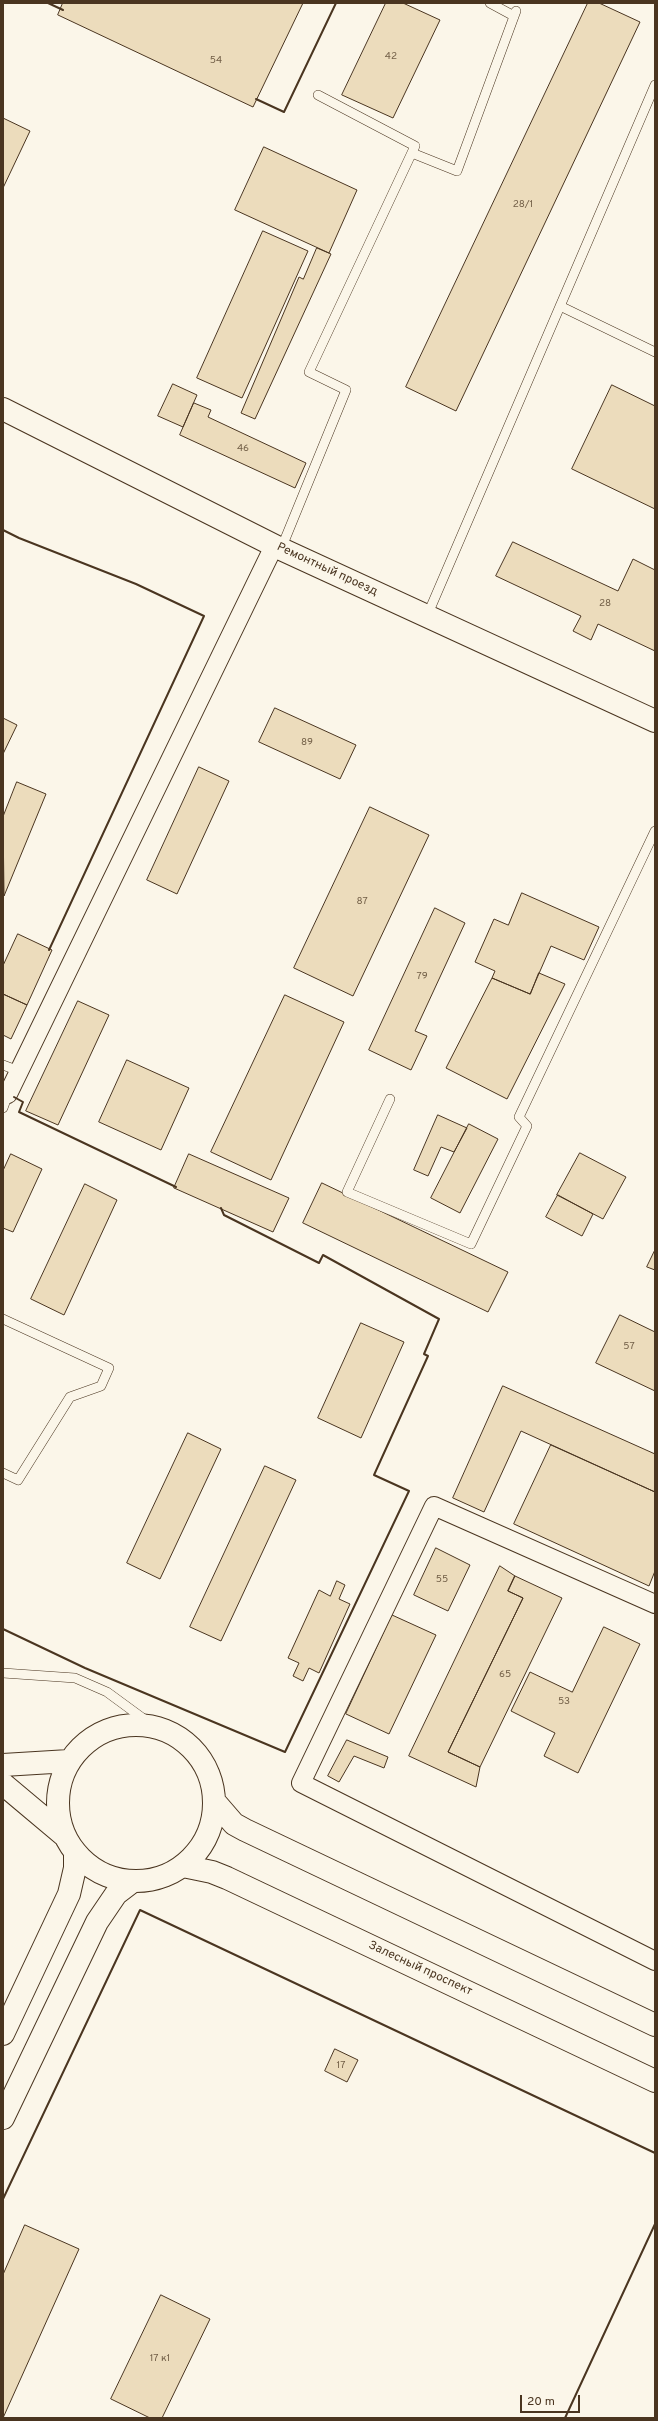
<!DOCTYPE html>
<meta charset="utf-8">
<style>
body{margin:0}
#map{position:relative;width:658px;height:2421px;overflow:hidden;background:#fbf6e9;font-family:Overpass,sans-serif}
canvas{display:block}
.frame{position:absolute;inset:0;border:4px solid #4a3520;pointer-events:none}
.scale{position:absolute;left:520px;top:2395px;width:60px;height:18px;box-sizing:border-box;border:2px solid #4a3520;border-top:0;padding-left:5px;font-size:12px;line-height:14px;white-space:nowrap;color:#4a3520;-webkit-text-stroke:3px #fbf6e9;paint-order:stroke}
</style>
<div id="map">
<canvas width="658" height="2421"></canvas>
<div class="frame"></div>
<div class="scale">20 m</div>
</div>
<script>
const ctx = document.querySelector('canvas').getContext('2d');
ctx.lineJoin = 'round';
function paint(path, color) {
  ctx.fillStyle = color;
  ctx.fill(path, 'evenodd');
}
function strokePath(path, color, width, dash) {
  ctx.strokeStyle = color;
  ctx.lineWidth = width;
  ctx.lineCap = dash ? 'butt' : 'round';
  ctx.setLineDash(dash || []);
  ctx.stroke(path);
}
function write(font, color, halo, rows, align = 'center') {
  ctx.font = font + ' Overpass,sans-serif';
  ctx.lineWidth = 3;
  ctx.setLineDash([]);
  ctx.textBaseline = 'middle';
  ctx.strokeStyle = halo;
  ctx.fillStyle = color;
  for (const [text, x, y, turn = 0] of rows) {
    ctx.save();
    ctx.translate(x, y);
    ctx.rotate((+turn || 0) * Math.PI / 180);
    ctx.textAlign = isNaN(turn) ? turn : align;
    if (halo) ctx.strokeText(text, 0, 0);
    ctx.fillText(text, 0, 0);
    ctx.restore();
  }
}
const building = new Path2D(`
 M63 3H303L253 107 58 15Z
 M386 3H403L440 20 393 118 342 95Z
 M588 3H599L640 22 456 411 406 387Z
 M3 118 30 131 3 188Z
 M264 147 357 190 329 253 235 210Z
 M263 231 308 251 242 398 197 378Z
 M317 248 331 254 255 419 241 413 299 277 303 279Z
 M173 384 197 395 183 427 158 416Z
 M612 385 655 406V509L572 469Z
 M194 403 211 410 208 417 306 463 295 488 180 435Z
 M513 542 618 591 633 559 655 570V651L598 624 591 640 573 631 581 616 496 576Z
 M275 708 356 745 340 779 259 742Z
 M3 718 17 725 3 754Z
 M199 767 229 781 177 894 147 880Z
 M17 782 46 794 4 896 3 817Z
 M370 807 429 835 353 996 294 968Z
 M522 893 599 927 584 960 551 946 530 994 492 978 495 971 475 962 494 919 508 925Z
 M435 908 465 923 415 1031 427 1036 411 1070 369 1050Z
 M18 934 52 950 27 1005 3 994V966Z
 M539 973 565 984 507 1099 446 1068 492 978 530 994Z
 M3 994 27 1005 11 1039 3 1035Z
 M285 995 344 1022 271 1180 211 1152Z
 M78 1001 109 1015 58 1125 26 1111Z
 M127 1060 189 1088 161 1150 99 1122Z
 M438 1115 467 1128 454 1152 441 1147 428 1176 414 1170Z
 M469 1124 498 1139 460 1213 431 1198Z
 M580 1153 626 1177 603 1219 557 1195Z
 M11 1154 42 1169 13 1232 3 1228V1171Z
 M189 1154 289 1198 273 1232 174 1188Z
 M322 1183 508 1272 488 1312 303 1223Z
 M85 1184 117 1200 64 1315 31 1299Z
 M558 1195 593 1214 582 1236 546 1217Z
 M655 1250V1270L647 1267Z
 M620 1315 655 1332V1391L596 1363Z
 M361 1323 404 1342 361 1438 318 1418Z
 M503 1386 655 1454V1492L521 1431 484 1512 453 1498Z
 M188 1433 221 1449 160 1579 127 1563Z
 M551 1445 655 1492V1571L649 1586 514 1524Z
 M265 1466 296 1480 221 1641 190 1627Z
 M436 1548 470 1565 448 1611 414 1595Z
 M500 1566 515 1576 508 1591 523 1598 448 1752 480 1767 476 1787 409 1756Z
 M515 1576 562 1598 480 1767 448 1752 523 1598 508 1591Z
 M337 1581 345 1585 339 1599 350 1604 319 1673 309 1668 303 1681 293 1676 299 1663 288 1658 319 1590 330 1596Z
 M392 1615 436 1635 389 1734 346 1714Z
 M604 1627 640 1644 578 1773 544 1756 555 1733 511 1711 530 1672 572 1692Z
 M347 1740 388 1757 384 1768 354 1756 339 1782 328 1776Z
 M335 2049 358 2060 347 2082 325 2071Z
 M25 2225 79 2249 3 2418V2275Z
 M161 2295 210 2319 162 2418H150L111 2399Z`);
const lane = new Path2D(`
 M490 3 514 16
 M412 153 457 171 516 11
 M560 306 655 352
 M281 549 346 390 309 372 415 146 318 95
 M427 616 655 85
 M3 1065 19 1071
 M390 1099 347 1192 471 1244 527 1126 519 1117 655 831
 M3 1108 8 1094
 M3 1319 109 1368 101 1386 70 1397 18 1480 3 1473
 M3 1673 75 1678 107 1692 152 1725`);
const street = new Path2D(`
 M8 1094 274 546
 M655 1604 434 1506 301 1783 655 1961`);
const secondary = new Path2D(`
 M3 409 281 549 655 721
 M58 1803a78 78 0 1 1 156 0a78 78 0 1 1-156 0Z
 M3 1765 69 1761
 M3 1784 65 1836
 M215 1802 234 1824 245 1830 655 2025
 M183 1866 212 1872 227 1878 655 2081
 M3 2034 69 1894 75 1868V1852
 M3 2118 97 1922 116 1894 133 1881`);
const wall = new Path2D(`
 M48 3 63 10
 M256 99 284 112 336 3
 M3 530 19 538 136 584 204 616 49 950
 M14 1097 23 1102 19 1112 176 1187
 M3 1629 85 1668 285 1752 409 1491 374 1475 428 1356 424 1354 439 1319 323 1255 319 1263 224 1215 221 1208
 M3 2199 140 1910 655 2153
 M565 2418 655 2224`);
const numberNames = [
 ["42",391,57],
 ["54",216,61],
 ["28/1",523,205],
 ["46",243,449],
 ["28",605,604],
 ["89",307,743],
 ["87",362,902],
 ["79",422,977],
 ["57",629,1347],
 ["55",442,1580],
 ["65",505,1675],
 ["53",564,1702],
 ["17",341,2066],
 ["17 к1",160,2359]
];
const streetNames = [
 ["Ремонтный проезд",327,570,25],
 ["Залесный проспект",420,1969,25]
];
paint(building, '#ecdcbc');
strokePath(building, '#4a3520', 1);
strokePath(lane, '#4a3520', 10);
strokePath(street, '#4a3520', 20);
strokePath(secondary, '#4a3520', 24);
strokePath(lane, '#fbf6e9', 9);
strokePath(street, '#fbf6e9', 18);
strokePath(secondary, '#fbf6e9', 22);
strokePath(wall, '#4a3520', 2);
write('10px', '#725f47', null, numberNames);
write('12px', '#4a3520', '#fbf6e9', streetNames);
</script>
